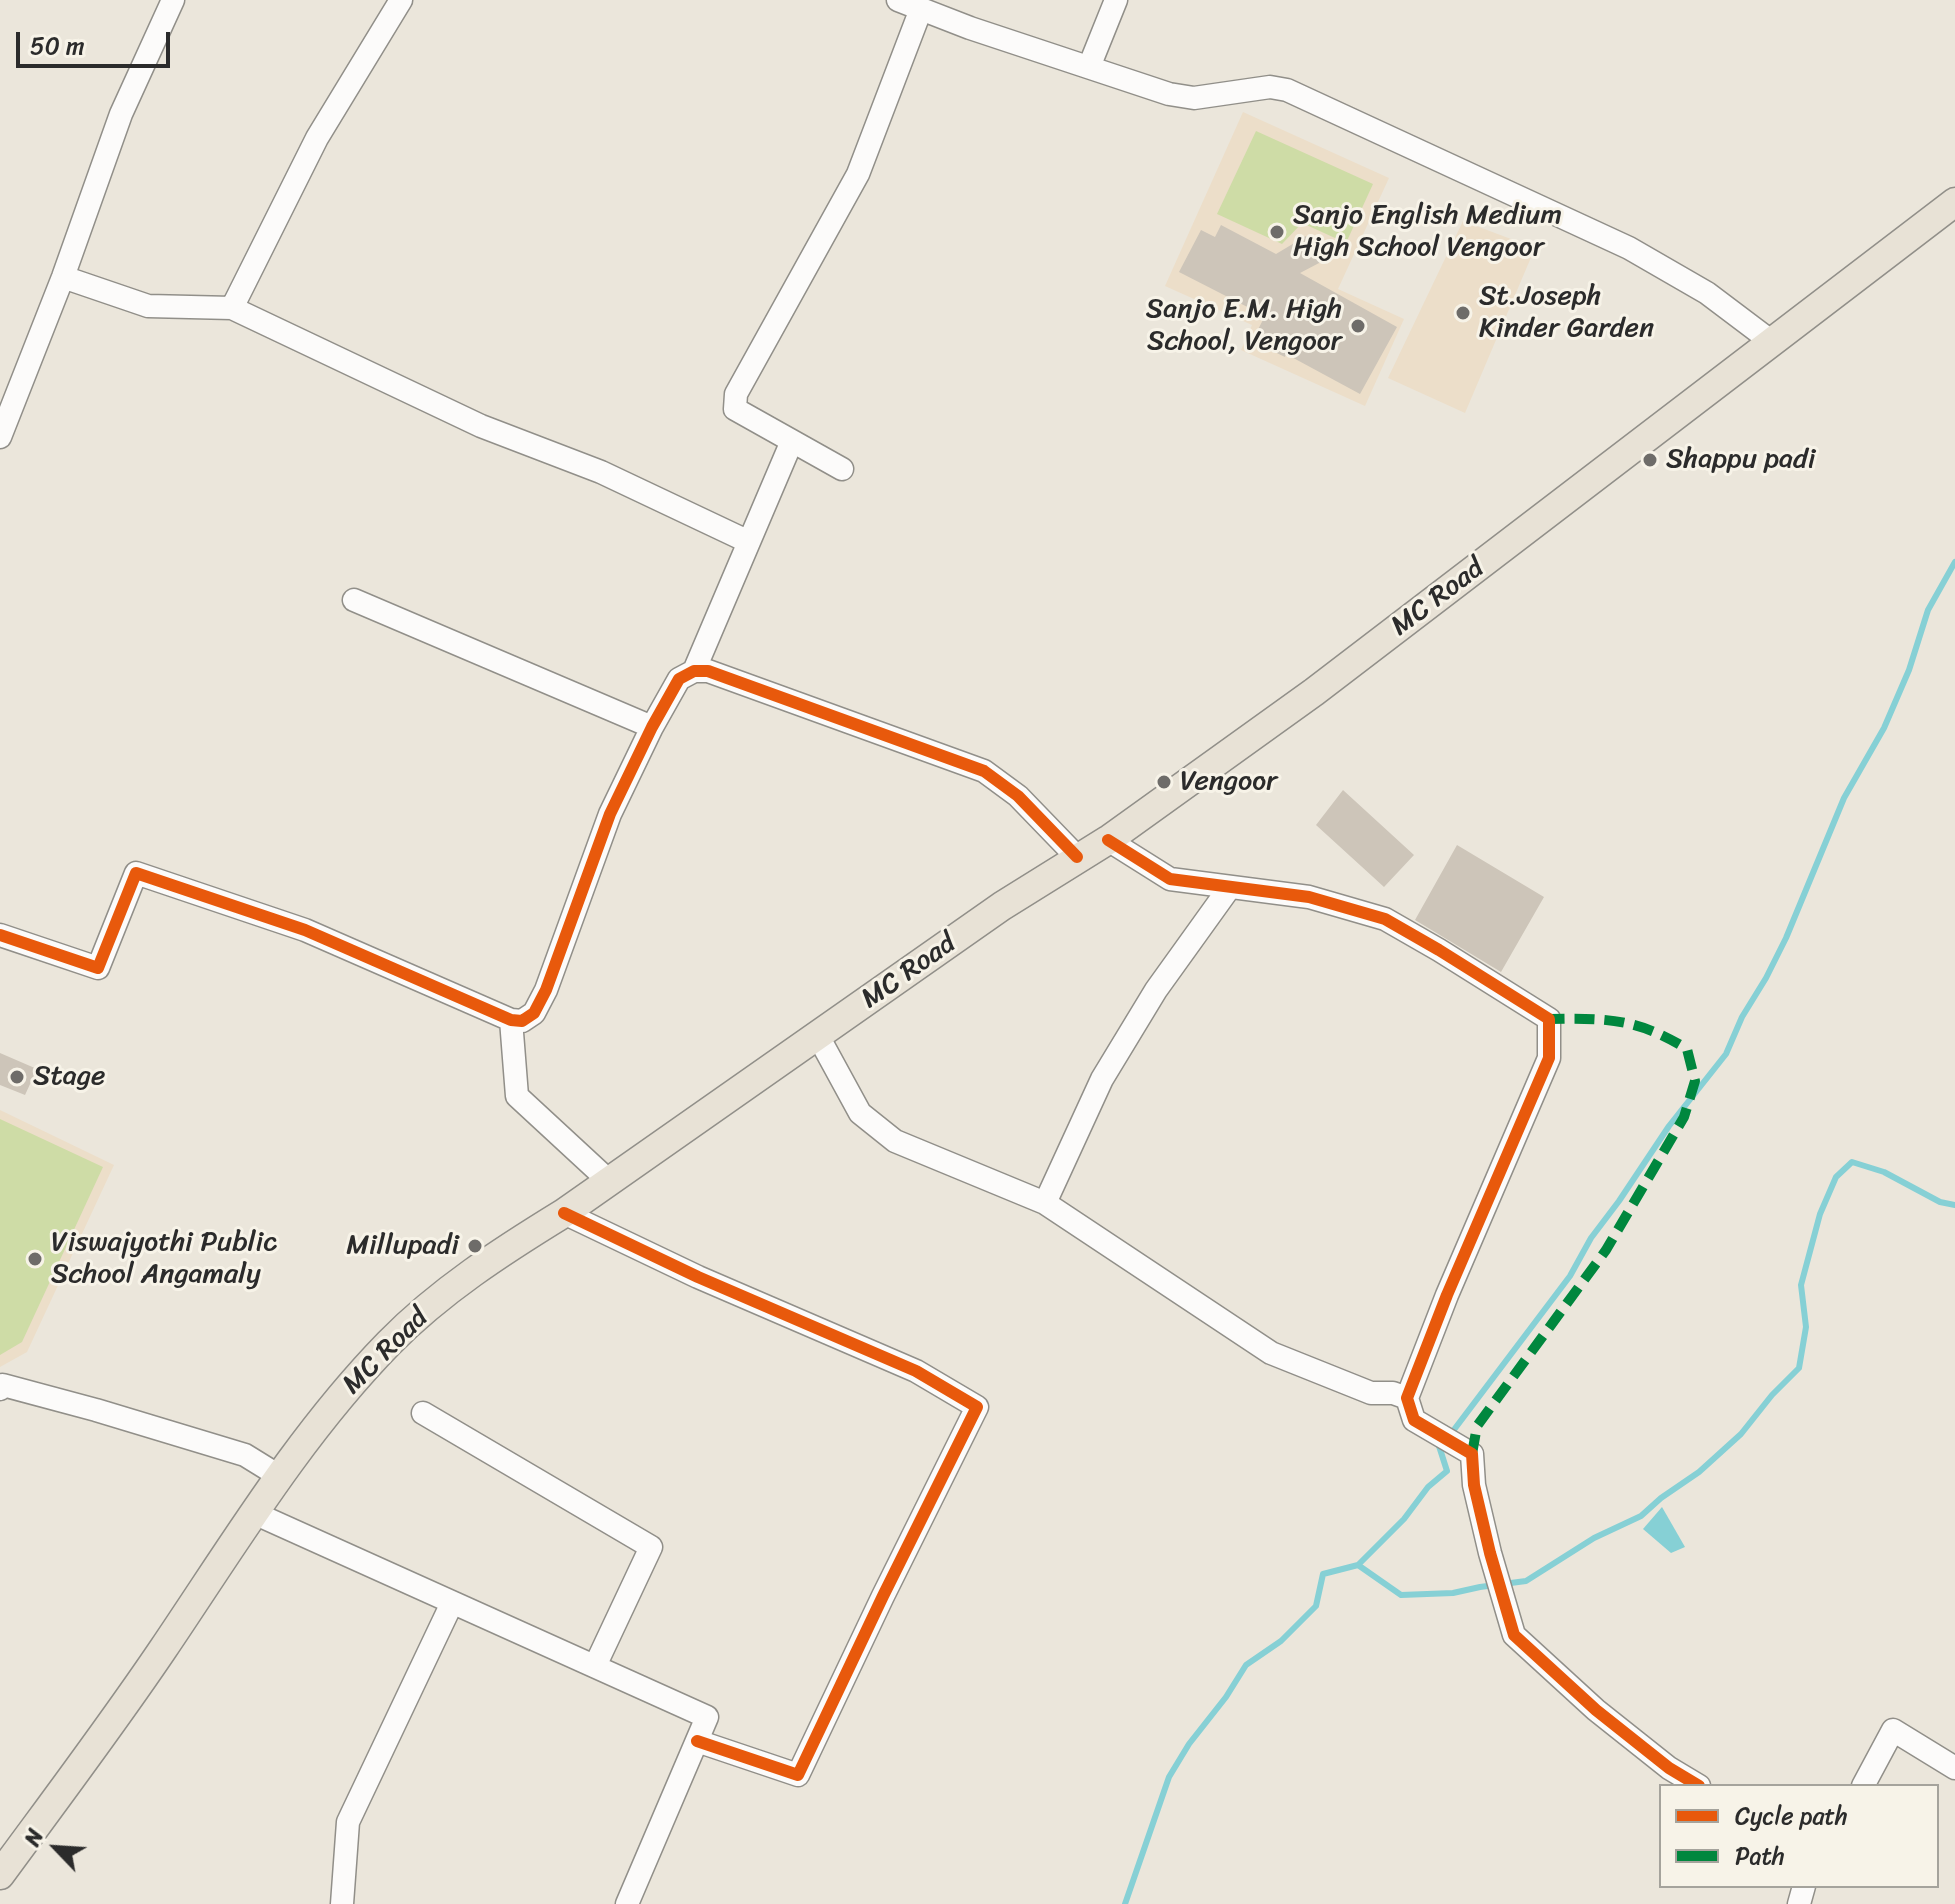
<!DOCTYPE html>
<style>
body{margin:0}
#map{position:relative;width:1955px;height:1904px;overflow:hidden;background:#ebe6db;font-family:Sriracha,sans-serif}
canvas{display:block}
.legend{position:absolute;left:1659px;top:1784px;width:280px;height:104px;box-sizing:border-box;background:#f7f3e8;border:2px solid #a5a39c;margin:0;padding:10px 14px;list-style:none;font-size:24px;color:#2b2b2b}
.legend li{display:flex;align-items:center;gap:16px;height:40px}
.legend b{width:40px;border:2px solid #a5a39c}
.north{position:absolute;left:16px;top:1808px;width:80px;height:80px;-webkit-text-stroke:6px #f7f3e8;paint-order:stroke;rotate:295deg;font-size:22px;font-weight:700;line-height:32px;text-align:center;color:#2b2b2b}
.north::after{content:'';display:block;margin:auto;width:28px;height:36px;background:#2b2b2b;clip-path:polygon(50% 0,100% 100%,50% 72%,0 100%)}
.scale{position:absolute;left:16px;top:32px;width:154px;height:36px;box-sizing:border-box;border:4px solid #2b2b2b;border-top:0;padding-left:10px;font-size:24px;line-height:28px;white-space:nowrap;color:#2b2b2b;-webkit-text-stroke:6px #f7f3e8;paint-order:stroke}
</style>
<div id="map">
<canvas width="1955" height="1904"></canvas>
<ul class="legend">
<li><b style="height:10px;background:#e8590c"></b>Cycle path</li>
<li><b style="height:10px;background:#00873e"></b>Path</li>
</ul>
<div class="north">N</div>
<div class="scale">50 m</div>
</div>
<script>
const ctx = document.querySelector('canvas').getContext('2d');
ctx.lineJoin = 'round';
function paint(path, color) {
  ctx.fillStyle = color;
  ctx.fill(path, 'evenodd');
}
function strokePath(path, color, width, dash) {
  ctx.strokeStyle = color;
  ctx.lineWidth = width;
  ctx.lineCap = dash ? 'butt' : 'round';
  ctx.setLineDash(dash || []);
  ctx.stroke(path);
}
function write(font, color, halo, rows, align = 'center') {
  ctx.font = font + ' Sriracha,sans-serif';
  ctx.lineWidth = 6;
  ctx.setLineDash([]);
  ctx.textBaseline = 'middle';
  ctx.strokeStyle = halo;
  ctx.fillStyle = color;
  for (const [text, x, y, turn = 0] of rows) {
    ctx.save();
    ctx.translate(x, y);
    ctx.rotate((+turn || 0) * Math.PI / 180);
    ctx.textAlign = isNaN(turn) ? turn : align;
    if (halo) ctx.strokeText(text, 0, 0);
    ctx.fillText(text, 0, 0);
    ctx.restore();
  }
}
const built = new Path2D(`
 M1243 112 1389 178 1338 289 1404 319 1365 406 1241 350 1252 325 1165 286Z
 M1463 221 1535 248 1465 413 1388 378Z
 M0 1110 114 1165 27 1352 0 1367Z`);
const green = new Path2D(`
 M1256 131 1373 184 1346 243 1302 223 1282 244 1217 214Z
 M0 1119 103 1167 22 1342 0 1355Z`);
const water = new Path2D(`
 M1662 1507 1685 1547 1671 1553 1643 1529Z`);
const stream = new Path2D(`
 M1450 1435 1570 1276 1591 1238 1619 1201 1669 1126 1726 1054 1742 1017 1766 978 1786 938 1844 798 1884 728 1909 670 1928 610 1955 562
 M1358 1565 1404 1519 1428 1487 1447 1471 1439 1446 1442 1443
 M1125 1904 1169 1777 1189 1744 1226 1697 1246 1665 1281 1641 1316 1606 1323 1574 1358 1565 1401 1595 1453 1593 1480 1587 1526 1581 1594 1538 1641 1516 1661 1498 1699 1472 1741 1434 1772 1395 1799 1368 1806 1327 1801 1285 1820 1214 1836 1177 1852 1162 1884 1172 1940 1202 1955 1205`);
const building = new Path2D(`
 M1221 225 1276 254 1306 236 1321 262 1300 273 1397 327 1360 394 1286 354 1285 357 1252 341 1265 316 1179 272 1201 230 1215 237Z
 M1343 790 1414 855 1384 887 1316 825Z
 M1457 845 1544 897 1501 972 1415 920Z
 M0 1053 37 1069 25 1095 0 1085Z`);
const minor = new Path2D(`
 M898 0 970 28 1169 94 1194 98 1270 87 1287 90 1629 248 1707 293 1772 342
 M1089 67 1116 0
 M63 277 148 306 232 308 481 426 601 472 749 542
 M232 308 317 138 401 0
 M0 437 63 277 121 114 173 0
 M842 469 735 409 736 394 858 174 921 9
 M354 600 652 727
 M694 671 792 441
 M1108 840 1170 879 1309 897 1385 919 1439 950 1549 1019V1058L1447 1295 1407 1398 1414 1420 1472 1454 1474 1485 1490 1553 1514 1635 1596 1710 1669 1768 1699 1786
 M0 935 98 968 136 873 305 930 511 1020 522 1021 534 1013 546 990 610 814 652 727 679 679 694 671H708L984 771 1018 796 1077 857
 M511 1020 517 1096 609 1181
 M818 1036 860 1113 895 1141 1045 1203 1271 1353 1371 1393H1393L1407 1398
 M1045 1203 1102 1079 1156 990 1230 887
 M564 1213 698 1277 916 1371 977 1407 883 1596 798 1775 697 1741
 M0 1389 3 1385 96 1410 245 1455 279 1476
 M423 1413 651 1547 595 1666
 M254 1513 707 1717 627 1904
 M1863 1786 1893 1730 1955 1768
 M342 1904 348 1822 452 1603
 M1799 1904 1804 1886`);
const major = new Path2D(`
 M0 1875C55 1800 111 1726 163 1649 234 1544 300 1434 389 1343 440 1291 502 1251 564 1213L1002 906 1108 840 1314 692 1955 202`);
const quiet = new Path2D(`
 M1472 1454 1477 1426 1606 1250 1684 1117 1695 1081 1687 1049C1637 1018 1606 1018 1549 1019`);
const cycleway = new Path2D(`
 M1108 840 1170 879 1309 897 1385 919 1439 950 1549 1019V1058L1447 1295 1407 1398 1414 1420 1472 1454 1474 1485 1490 1553 1514 1635 1596 1710 1669 1768 1699 1786
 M0 935 98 968 136 873 305 930 511 1020 522 1021 534 1013 546 990 610 814 652 727 679 679 694 671H708L984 771 1018 796 1077 857
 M564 1213 698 1277 916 1371 977 1407 883 1596 798 1775 697 1741`);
const markers = [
 [1277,232,8,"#6e6c69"],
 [1463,313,8,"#6e6c69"],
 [1358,326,8,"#6e6c69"],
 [1650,460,8,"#6e6c69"],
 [1164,782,8,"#6e6c69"],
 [17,1077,8,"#6e6c69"],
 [475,1246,8,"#6e6c69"],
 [35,1259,8,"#6e6c69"]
];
const poiNames = [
 ["Sanjo English Medium",1293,216],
 ["High School Vengoor",1293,248],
 ["St.Joseph",1479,297],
 ["Kinder Garden",1479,329],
 ["Sanjo E.M. High",1342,310,"right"],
 ["School, Vengoor",1342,342,"right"],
 ["Shappu padi",1666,460],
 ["Vengoor",1180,782],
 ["Stage",33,1077],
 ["Viswajyothi Public",51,1243],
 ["School Angamaly",51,1275],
 ["Millupadi",459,1246,"right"]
];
const streetNames = [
 ["MC Road",1438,598,-37],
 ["MC Road",909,972,-35],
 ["MC Road",386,1352,-45]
];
paint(built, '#ecdec9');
paint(green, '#cedca6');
paint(water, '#86d0d5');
strokePath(stream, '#86d0d5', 6);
paint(building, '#cdc5b9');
strokePath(minor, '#918f89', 25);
strokePath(major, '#918f89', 31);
strokePath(minor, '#fcfbfa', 22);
strokePath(major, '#e8e2d6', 28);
strokePath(quiet, '#00873e', 10, [20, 10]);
strokePath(cycleway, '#e8590c', 12);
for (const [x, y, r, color] of markers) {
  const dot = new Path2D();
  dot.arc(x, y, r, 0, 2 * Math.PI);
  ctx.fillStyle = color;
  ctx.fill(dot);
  strokePath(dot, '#f7f3e8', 3);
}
write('28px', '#2b2b2b', '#f7f3e8', poiNames, 'left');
write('28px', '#2b2b2b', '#f7f3e8', streetNames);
</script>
